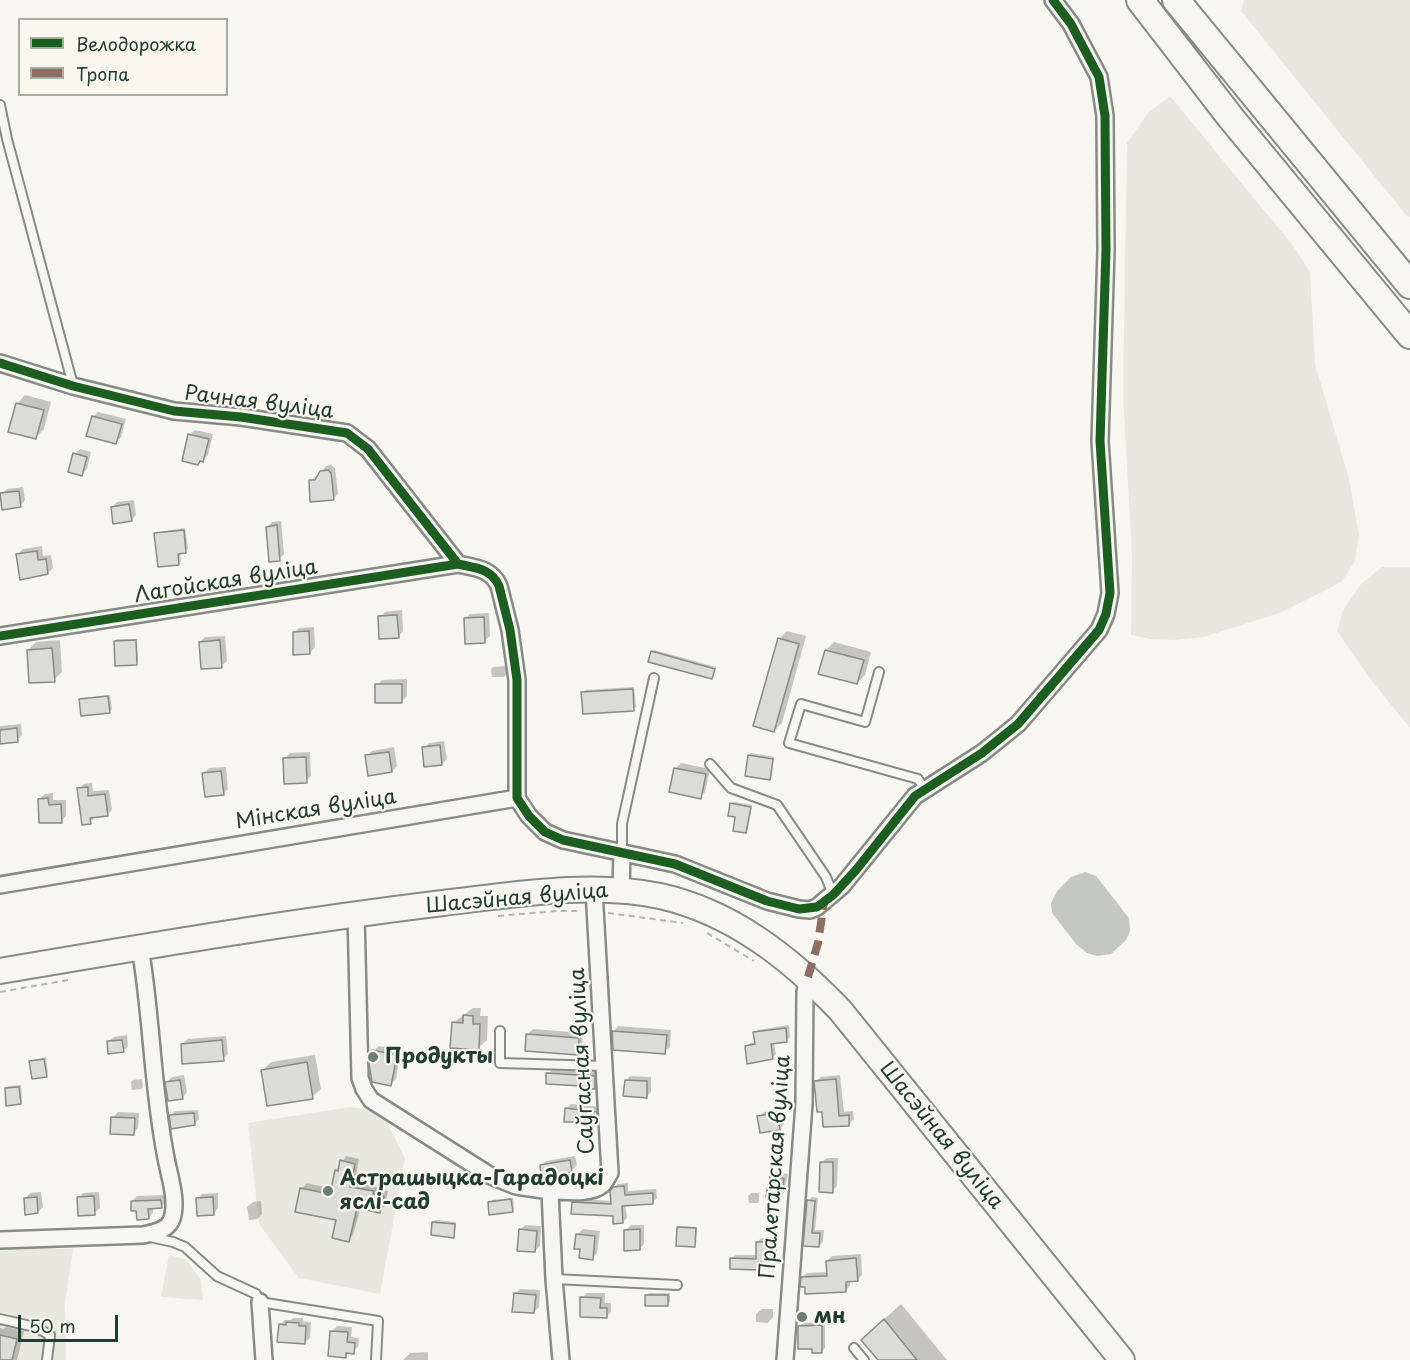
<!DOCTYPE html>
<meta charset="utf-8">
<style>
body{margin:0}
#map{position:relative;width:1410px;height:1360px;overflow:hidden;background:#f8f6f0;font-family:"Playpen Sans",sans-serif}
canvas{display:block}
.legend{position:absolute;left:18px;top:18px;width:210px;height:78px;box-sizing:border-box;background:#fbf7ec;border:2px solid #a3ada2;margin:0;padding:8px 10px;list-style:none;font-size:18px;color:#1f3d34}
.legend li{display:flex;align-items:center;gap:12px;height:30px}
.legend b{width:30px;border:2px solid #a3ada2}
.scale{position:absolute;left:18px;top:1315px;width:100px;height:27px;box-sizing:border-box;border:3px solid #1f3d34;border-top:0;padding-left:8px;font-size:18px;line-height:21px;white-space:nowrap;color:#1f3d34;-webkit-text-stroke:4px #fbf7ec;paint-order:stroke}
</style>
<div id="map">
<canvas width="1410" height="1360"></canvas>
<ul class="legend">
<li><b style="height:8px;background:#1b5e20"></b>Велодорожка</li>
<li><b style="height:8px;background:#8d6e63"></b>Тропа</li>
</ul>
<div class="scale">50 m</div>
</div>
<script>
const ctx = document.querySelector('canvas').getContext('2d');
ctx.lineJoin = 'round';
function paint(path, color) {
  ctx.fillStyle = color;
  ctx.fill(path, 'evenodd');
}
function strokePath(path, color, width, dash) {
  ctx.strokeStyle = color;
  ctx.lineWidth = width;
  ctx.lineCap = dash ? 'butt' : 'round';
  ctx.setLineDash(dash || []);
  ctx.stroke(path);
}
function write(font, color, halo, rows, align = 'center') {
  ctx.font = font + ' "Playpen Sans",sans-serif';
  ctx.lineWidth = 4.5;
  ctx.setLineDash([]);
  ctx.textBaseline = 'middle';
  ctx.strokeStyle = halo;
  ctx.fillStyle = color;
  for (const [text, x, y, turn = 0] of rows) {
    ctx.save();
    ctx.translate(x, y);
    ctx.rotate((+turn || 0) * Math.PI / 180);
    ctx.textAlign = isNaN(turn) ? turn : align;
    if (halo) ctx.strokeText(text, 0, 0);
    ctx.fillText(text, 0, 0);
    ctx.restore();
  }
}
const built = new Path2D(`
 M1244 0H1410V217L1406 215 1241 11Z
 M1170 96 1294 247 1310 272 1315 364 1349 479 1359 535 1355 561 1342 581 1328 589 1282 612 1204 637 1175 640 1150 639 1131 635 1132 555 1123 395 1127 143 1148 113Z
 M1382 567H1410V728L1371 680 1337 631 1343 610 1361 584Z
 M350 1107 381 1111 405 1158 380 1294 299 1278 259 1224 248 1123Z
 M0 1248 73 1249 65 1303 66 1360H0Z
 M169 1255 187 1260 201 1280 203 1300 161 1297Z`);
const water = new Path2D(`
 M1085 872 1096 876 1129 918 1130 931 1126 940 1111 954 1097 956 1087 953 1076 944 1052 913 1051 903 1057 891 1071 877Z`);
const shadow = new Path2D(`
 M25 395 51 402 44 429 35 438 17 404Z
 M98 412 126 419 121 437 116 443 93 417Z
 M195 430 213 434 208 455 198 464 189 435Z
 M80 449 91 452 87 469 82 474 75 454Z
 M331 465 335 468 338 494 333 499 311 481 316 476H319L326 466Z
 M23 487 25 500 20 506 2 494 7 489Z
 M134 500 136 515 131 520 112 507 117 502Z
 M281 521 284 554 279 559 267 527 272 522Z
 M185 528 188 549 180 552 181 561 179 563 156 534 158 532Z
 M42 546 43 556 51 555 53 568 48 573 18 554 23 549Z
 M402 610 403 631 398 637 380 617 385 612Z
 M489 613 490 636 484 641 465 619 470 614Z
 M314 627 315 647 310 653 294 633 299 628Z
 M787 631 806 636 782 723 774 731 779 639Z
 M225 636 227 661 221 666 200 642 205 637Z
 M117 639H137L138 661 136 663 115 641Z
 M60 640 62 672 54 680 28 650 36 642Z
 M834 642 871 652 865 675 857 683 826 650Z
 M654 650 716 667 713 675 711 677 652 652Z
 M506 666 507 674 504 677H492L491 669 493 667Z
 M407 679V696L402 701 377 685 382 680Z
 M634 687 636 707 633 709 583 693 585 690Z
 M110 695 112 709 110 711 81 700 83 698Z
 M21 724 22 735 17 740 0 742V726Z
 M444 741 447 759 442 764 424 748 429 743Z
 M394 747 397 766 392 771 367 756 372 751Z
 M310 752 311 776 306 781 285 758 290 753Z
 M751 753 774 757 772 776 769 778 749 755Z
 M681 763 710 769 705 792 700 797 676 768Z
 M226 767 228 789 223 794 204 773 209 768Z
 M92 783 93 791 109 790 112 810 107 815 95 817 90 822 79 789 84 784Z
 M53 793V800H66V816L61 821 39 799 45 794Z
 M734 802 752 805 748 829 746 831 731 804Z
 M473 1008H481L480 1016H488L487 1040 478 1048 453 1023Z
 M789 1025 790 1037 787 1040 774 1042 776 1054 772 1058 747 1046 750 1043 756 1042 754 1033 758 1030Z
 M618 1026 671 1030 670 1047 664 1052 613 1032Z
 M533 1029 583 1033 582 1049 577 1054 528 1034Z
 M127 1035 128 1046 123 1051 108 1042 114 1037Z
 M226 1036 228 1054 223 1059 182 1044 188 1039Z
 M379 1046 401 1050 396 1079 391 1084 373 1051Z
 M315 1055 321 1089 312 1097 263 1070 271 1062Z
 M46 1057 48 1073 46 1075 31 1061Z
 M553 1069 599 1071 600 1082 595 1087 548 1074Z
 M184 1075 187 1092 182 1098 167 1082 172 1077Z
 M840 1075 844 1112 853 1111 854 1119 849 1124 823 1111 816 1081 821 1077Z
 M630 1076 651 1077V1092L647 1096 626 1081Z
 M142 1079 143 1087 141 1089 132 1090 131 1082 133 1080Z
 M21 1085 22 1101 20 1103 6 1088 8 1086Z
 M571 1104 601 1107 602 1116 597 1121 566 1109Z
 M782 1109 784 1124 779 1129 758 1117 764 1112Z
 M198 1110 199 1119 195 1124 170 1116 175 1111Z
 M118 1112 139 1113 138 1128 133 1134 113 1117Z
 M346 1156 359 1159 355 1182 378 1187V1189L388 1191 385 1206 380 1211 361 1207 353 1235 348 1240 338 1219 302 1188 307 1183 332 1189 336 1171Z
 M575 1156 577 1165 572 1170 543 1175 541 1166 546 1161Z
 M827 1158H838L837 1186 832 1191 821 1163Z
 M776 1172 788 1174 784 1193 779 1198 771 1177Z
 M628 1183V1191L656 1189 657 1198 653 1202 625 1204 627 1218 623 1222 614 1215 573 1203 577 1199 613 1201 614 1188 618 1184Z
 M41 1192 43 1207 38 1212 25 1199 30 1193Z
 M99 1192 100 1208 94 1213 78 1198 83 1193Z
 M218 1193V1208L214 1213 198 1199 202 1194Z
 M751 1193H759V1201L757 1203H749L748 1196Z
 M166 1195V1202L161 1207 153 1208V1213L148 1218 132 1201 137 1196Z
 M812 1197 818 1198 815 1230H824L823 1242 819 1246 805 1245 808 1201Z
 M513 1198 514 1209 512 1211 490 1202 492 1200Z
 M261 1201 262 1214 257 1219 249 1220 247 1207 253 1202Z
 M435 1220 456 1222 455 1234 453 1236 433 1222Z
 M525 1225 541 1226 540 1246 535 1251 520 1230Z
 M631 1225H644V1244L639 1249 626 1230Z
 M681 1226 697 1227 696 1243 694 1245 679 1228Z
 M583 1229 600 1231 597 1253 592 1258 577 1235Z
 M761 1238H777V1255L773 1260H762V1264L757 1268 731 1259 736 1255H757V1243Z
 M861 1254 862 1275 858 1279 850 1280V1286L845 1291 806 1285 802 1277 807 1273 828 1272 827 1261 832 1256Z
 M520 1289 540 1290 539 1307 534 1312 515 1294Z
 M587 1293H605V1303H611V1312L606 1317 582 1298Z
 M649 1293H670V1302L667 1305 647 1295Z
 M901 1304 947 1360H880V1323Z
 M762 1309H773V1317L768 1323 756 1322V1314Z
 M293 1318H303V1321L311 1322 310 1338 304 1343 280 1325 285 1320H291Z
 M825 1322V1348L822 1351 814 1347 799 1326 803 1323Z
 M337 1326 352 1327 351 1337 359 1338 358 1347 345 1356 332 1331Z
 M6 1327 24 1331 17 1360H0V1328L4 1329Z
 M428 1352V1360H403L410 1353Z`);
const building = new Path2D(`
 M16 403 44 410 36 439 8 432Z
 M92 416 122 424 116 444 86 436Z
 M188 434 209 439 203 462 200 461 198 465 182 461Z
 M73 453 87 457 82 476 68 472Z
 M328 470 331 473 332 480 334 500 310 502 309 480H315L320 471Z
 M19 491 21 507 2 510 0 493Z
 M129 504 132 521 113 524 111 507Z
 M277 525 280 561 269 562 266 527Z
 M184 530 186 553 178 554 179 565 158 567 154 533Z
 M37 551 38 560 46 559 48 574 20 580 16 554Z
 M397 615 399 638 379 639 378 616Z
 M484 617 485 643 465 644 464 618Z
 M309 631 310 654 293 655V632Z
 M778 638 799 644 774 732 753 726Z
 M136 640 137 665 115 666 114 641Z
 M220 640 222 668 201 669 199 642Z
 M52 648 55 682 29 683 27 650Z
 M825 650 864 660 857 684 818 674Z
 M651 651 715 669 712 679 648 662Z
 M375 684H402V703H375Z
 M633 689 634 711 583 714 581 692Z
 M108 696 110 713 81 716 79 699Z
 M17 728 18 742 0 744V730Z
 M440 745 442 765 424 767 422 747Z
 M389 752 392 772 368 776 365 755Z
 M748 755 773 759 770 780 745 776Z
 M306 757 307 783 284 784 283 758Z
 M674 768 706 774 701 799 669 792Z
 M221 771 224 795 205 797 202 773Z
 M88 787V796L105 794 108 816 90 818 91 824 82 825 77 788Z
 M48 798 49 805 61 804 62 823H39L38 799Z
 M730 803 751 807 746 833 733 831 735 817 728 816Z
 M463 1015 473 1016V1024H480L479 1050 450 1048 452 1022 463 1023Z
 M786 1028 787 1042 771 1044 773 1059 747 1064 745 1046 755 1044 753 1032Z
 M612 1031 667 1035 665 1054 613 1050Z
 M526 1034 579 1038 578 1055 525 1051Z
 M122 1040 124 1052 108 1054 107 1041Z
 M222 1040 224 1061 182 1064 181 1044Z
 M372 1050 397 1055 391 1086 372 1082 369 1063Z
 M44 1059 47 1077 32 1079 29 1061Z
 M307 1062 313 1099 267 1106 261 1070Z
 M546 1073 595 1076V1089L581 1088V1086L546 1084Z
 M836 1079 839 1116 849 1115V1126L823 1127 822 1112H817L814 1081Z
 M180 1080 183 1099 168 1101 165 1082Z
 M625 1080 647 1081V1098L623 1096Z
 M19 1087 21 1104 6 1106 5 1088Z
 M565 1108 597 1112V1122H564Z
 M194 1113 195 1125 171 1129 169 1115Z
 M777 1113 780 1130 760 1133 757 1116Z
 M111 1117 135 1118 134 1135 110 1134Z
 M340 1160 355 1164 350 1187 374 1191 373 1194 384 1196 380 1213 357 1208 349 1242 332 1238 336 1220 295 1212 300 1188 330 1194 335 1170 338 1171Z
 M570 1160 572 1172 541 1176 540 1165Z
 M820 1162H833V1193L819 1192Z
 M770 1176 784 1179 780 1200 766 1197Z
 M624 1186 625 1195 653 1193V1204L622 1206 623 1223 613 1224V1216L571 1214 572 1202 611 1204 610 1191 613 1187Z
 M94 1196 95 1215 78 1216 77 1197Z
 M37 1197 38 1213 25 1215 24 1198Z
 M213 1197 214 1215 197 1216 196 1198Z
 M511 1199 513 1212 489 1215 488 1202Z
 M161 1200 162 1208 148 1209 149 1219 137 1220 136 1211H131V1201Z
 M807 1200 815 1201 812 1233H820L819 1247 803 1246Z
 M432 1222 455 1224 454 1238 431 1235Z
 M677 1227 696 1228 695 1247 676 1246Z
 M519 1229 537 1231 535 1252 517 1251Z
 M640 1229V1250L624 1251V1230Z
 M576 1234 595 1236 593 1260 579 1258 580 1249H574Z
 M756 1242H773L774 1261 758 1262V1270L730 1269V1258L756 1259Z
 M856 1258 858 1281 846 1282V1292L805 1294V1287H800L801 1277 827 1276 826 1261Z
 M514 1293 536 1295 534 1313 512 1312Z
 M645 1295H668V1306H645Z
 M580 1297 601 1298 600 1308H607V1318L580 1317Z
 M884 1319 917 1360H878L861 1340Z
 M286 1322 299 1323V1326H306L305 1344 277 1342 279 1324 286 1325Z
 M822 1325V1353H812V1349H798V1326Z
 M330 1331 348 1332 347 1342 355 1343 354 1354 346 1353V1358L328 1356Z
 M0 1335 17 1339 12 1360H0Z`);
const path = new Path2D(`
 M608 913 683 923
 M498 916 557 911H582
 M707 933 754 961
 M0 992 68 980`);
const service = new Path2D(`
 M0 105 7 139 73 385
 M879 672 865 722 801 704 789 743 918 779 924 788
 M710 764 731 788 777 805 826 877 833 895
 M622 852V824L654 678
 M500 1031V1063L604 1066
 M150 1237 173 1242 185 1247 217 1276 256 1294 260 1302 378 1321 376 1360
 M554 1279 677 1285
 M0 1319 35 1327 50 1335 47 1360
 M854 1348 864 1360`);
const minor = new Path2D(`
 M0 363 73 386 174 411 241 417 347 433 368 449 458 564
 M0 636 458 564C475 568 491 568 499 586L510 630 517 680V798
 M517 798 529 816 545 832 563 840 675 864 767 901 799 909 810 910 817 907 842 886 915 796 982 753 1018 724 1099 630 1106 614 1110 593 1100 441 1106 250 1105 116 1099 77 1071 24 1053 0
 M0 885 517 798
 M621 890 622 852
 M356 914 360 1078 364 1089 371 1100 491 1176 516 1186 550 1191
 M0 1240 143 1235C153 1233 166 1231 171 1221 179 1203 169 1175 166 1158 152 1088 152 1017 140 947
 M260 1302 264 1360
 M561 1360 554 1279 550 1191C564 1191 590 1195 602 1185 605 1182 608 1176 610 1173L594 890
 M785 1360 804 1104 805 992 808 977`);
const primary = new Path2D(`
 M0 971C147 946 295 921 443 903 512 895 591 881 660 896 732 912 790 958 840 1010L1122 1360`);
const trunk = new Path2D(`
 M1140 0 1231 118 1410 335
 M1176 0 1410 285`);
const quiet = new Path2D(`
 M808 977 818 943 824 902`);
const cycleway = new Path2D(`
 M0 363 73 386 174 411 241 417 347 433 368 449 458 564
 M0 636 458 564C475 568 491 568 499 586L510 630 517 680V798L529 816 545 832 563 840 675 864 767 901 799 909 817 907 833 895 856 870 915 796 982 753 1018 724 1099 630 1106 614 1110 593 1100 441 1106 250 1105 116 1099 77 1071 24 1053 0`);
const markers = [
 [373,1057,6,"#6b7e76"],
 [328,1191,6,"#6b7e76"],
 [802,1317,6,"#6b7e76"]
];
const streetNames = [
 ["Рачная вуліца",259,403,7],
 ["Лагойская вуліца",226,582,-9],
 ["Мінская вуліца",316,810,-9],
 ["Шасэйная вуліца",517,899,-5],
 ["Саўгасная вуліца",583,1061,-93],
 ["Шасэйная вуліца",941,1136,51],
 ["Пралетарская вуліца",776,1167,-86]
];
const poiNames = [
 ["Продукты",385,1057],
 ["Астрашыцка-Гарадоцкі",340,1179],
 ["яслі-сад",340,1203],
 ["мн",814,1317]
];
paint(built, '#e8e8df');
paint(water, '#c4c8bf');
paint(shadow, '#0003');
paint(building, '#dbdbd7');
strokePath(building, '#868b86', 1.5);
strokePath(service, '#868b86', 12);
strokePath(minor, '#868b86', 20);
strokePath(primary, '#868b86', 28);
strokePath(trunk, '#868b86', 30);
strokePath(path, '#b2b5b1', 2, [6, 4.5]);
strokePath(service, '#f6f5f1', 8);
strokePath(minor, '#f6f5f1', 15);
strokePath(primary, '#f6f5f1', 24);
strokePath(trunk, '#f6f5f1', 26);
strokePath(quiet, '#8d6e63', 8, [15, 8]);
strokePath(cycleway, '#1b5e20', 9);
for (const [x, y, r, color] of markers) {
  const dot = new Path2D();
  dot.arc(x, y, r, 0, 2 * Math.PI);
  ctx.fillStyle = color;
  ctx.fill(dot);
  strokePath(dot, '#fbf7ec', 2);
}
write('21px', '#1f3d34', '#fbf7ec', streetNames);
write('bold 21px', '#1f3d34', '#fbf7ec', poiNames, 'left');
</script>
